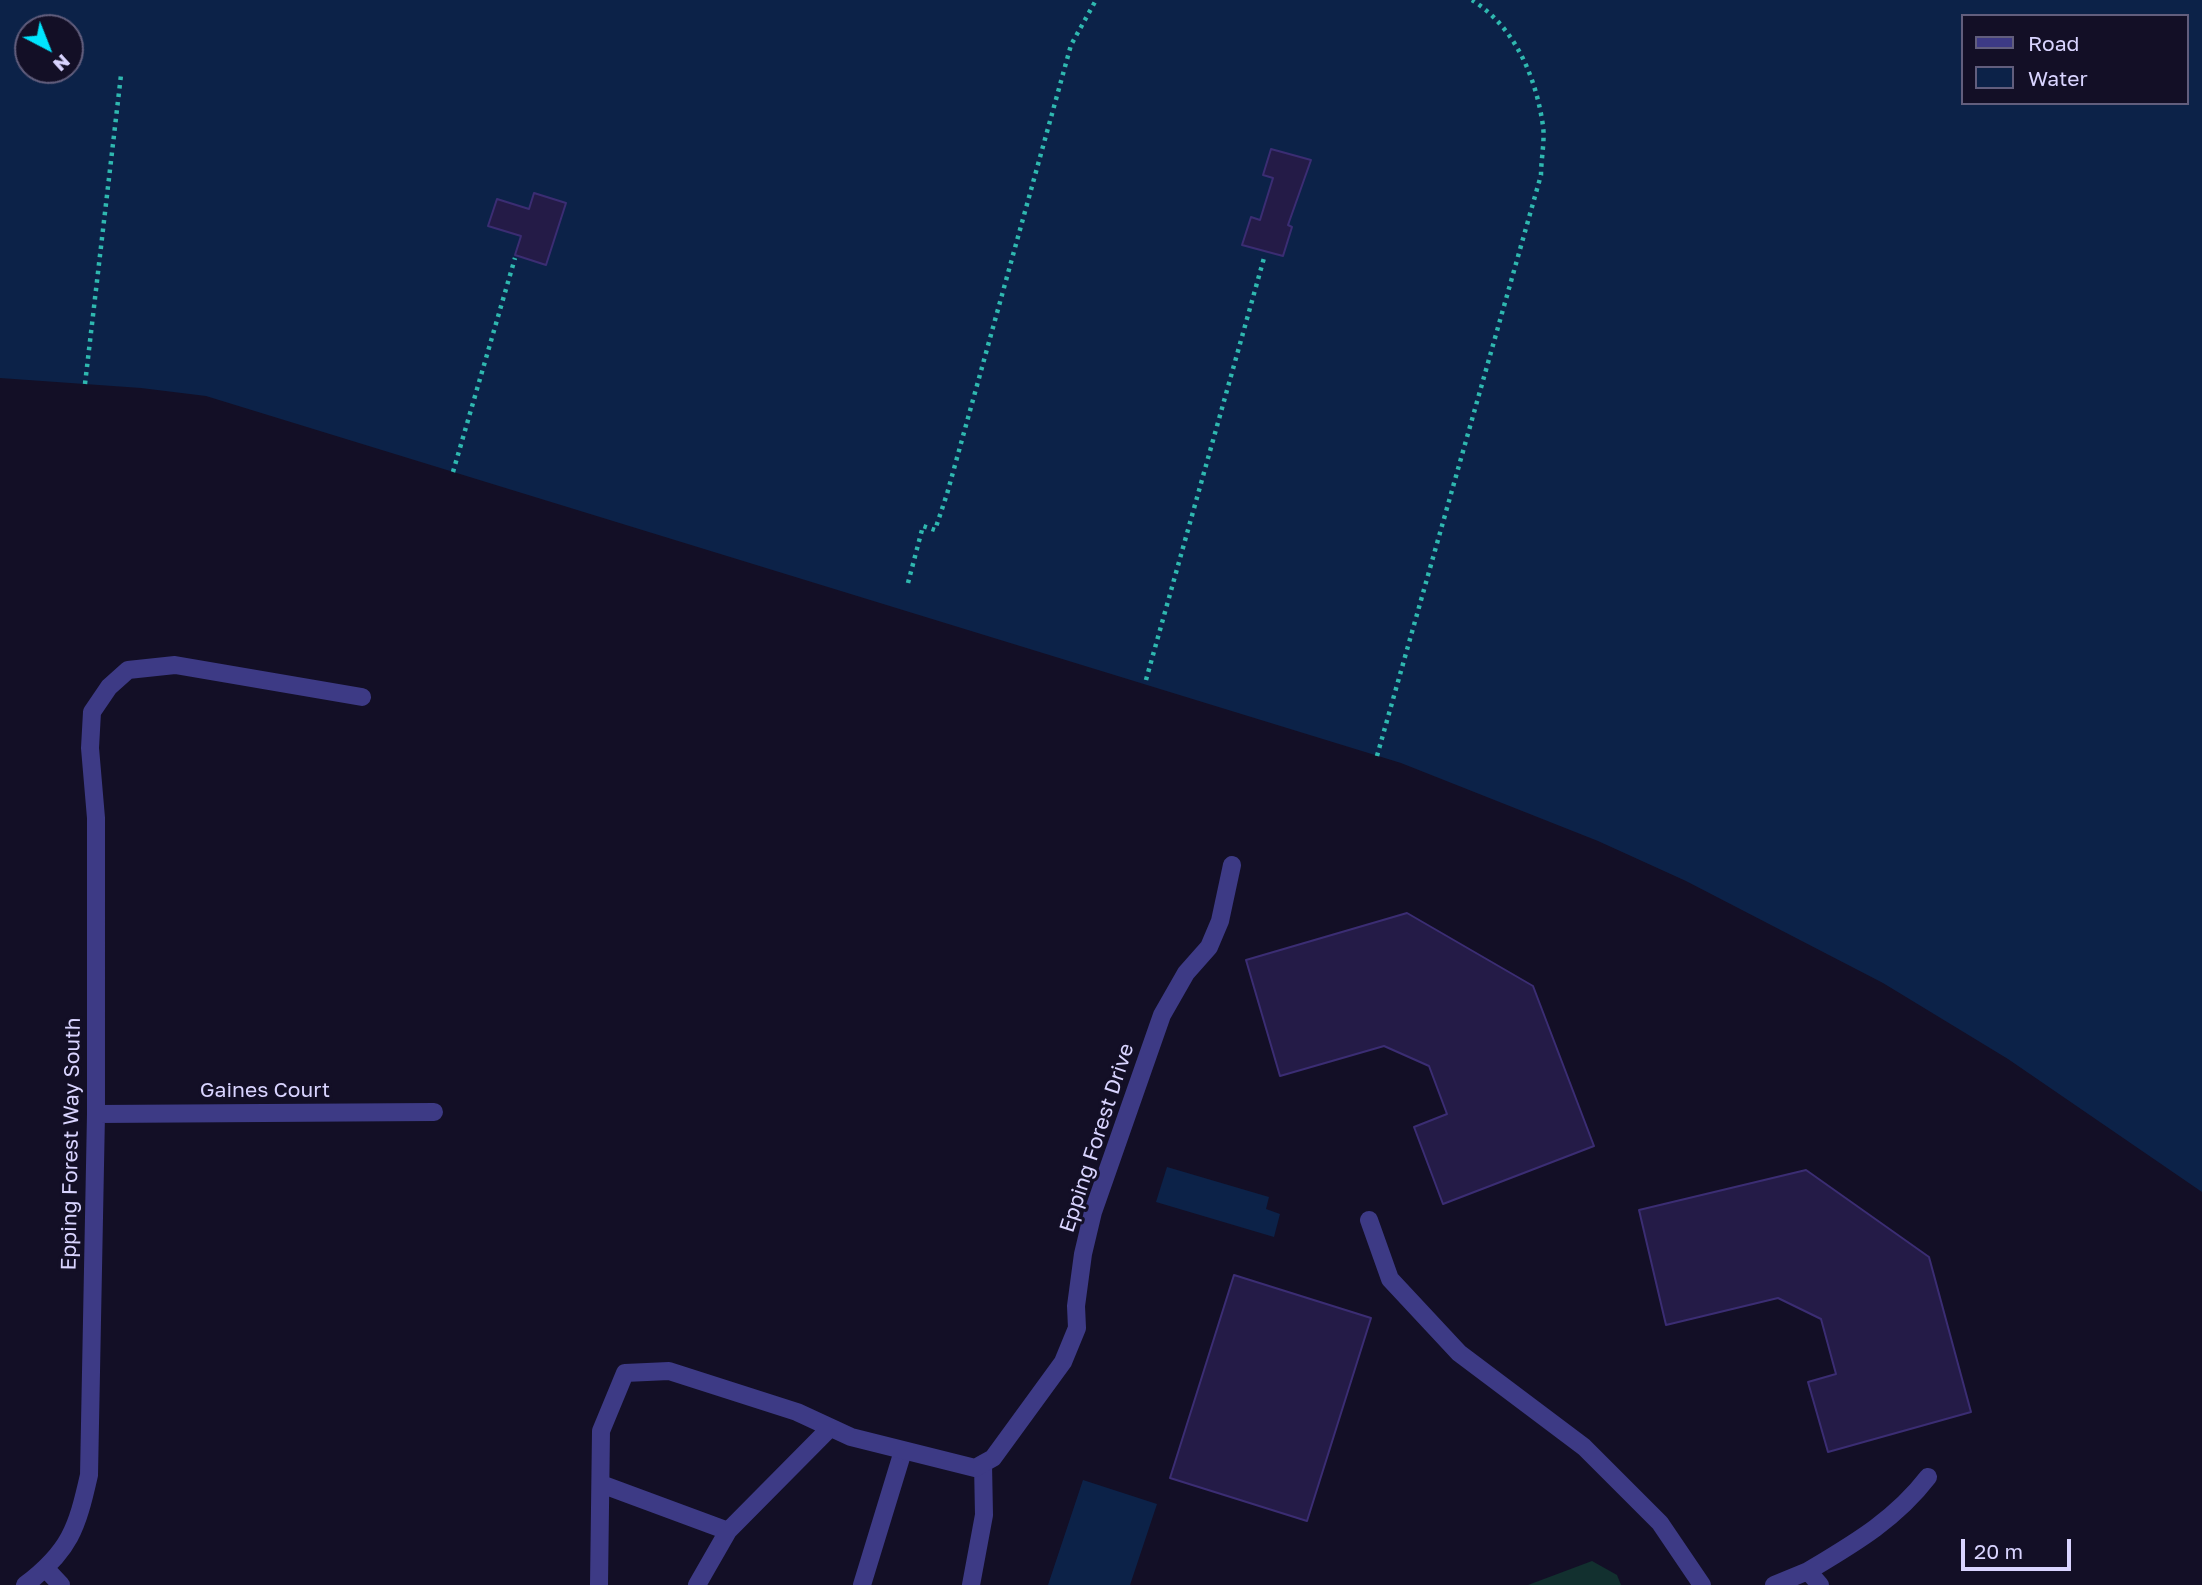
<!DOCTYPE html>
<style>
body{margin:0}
#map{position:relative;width:2202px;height:1585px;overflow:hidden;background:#130f26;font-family:"Golos Text",sans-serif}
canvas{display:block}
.legend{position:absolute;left:1961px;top:14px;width:228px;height:91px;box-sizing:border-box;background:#130f26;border:2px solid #625e7d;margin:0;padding:9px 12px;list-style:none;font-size:21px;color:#d9d4ff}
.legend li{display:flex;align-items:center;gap:14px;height:35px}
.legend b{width:35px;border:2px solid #625e7d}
.north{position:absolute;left:14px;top:14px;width:70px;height:70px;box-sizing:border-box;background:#130f26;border:2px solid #625e7d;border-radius:50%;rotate:138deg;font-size:19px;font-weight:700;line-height:28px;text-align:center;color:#d9d4ff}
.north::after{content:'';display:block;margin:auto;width:24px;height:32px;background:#00e5ff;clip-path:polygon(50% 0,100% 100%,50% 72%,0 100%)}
.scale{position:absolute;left:1961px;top:1539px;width:110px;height:32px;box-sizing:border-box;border:4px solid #d9d4ff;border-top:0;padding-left:9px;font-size:21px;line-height:24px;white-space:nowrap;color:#d9d4ff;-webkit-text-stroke:5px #130f26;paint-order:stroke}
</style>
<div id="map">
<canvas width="2202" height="1585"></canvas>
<ul class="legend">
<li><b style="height:9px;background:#3d3a85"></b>Road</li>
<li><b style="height:19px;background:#0c2248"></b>Water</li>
</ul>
<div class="north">N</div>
<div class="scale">20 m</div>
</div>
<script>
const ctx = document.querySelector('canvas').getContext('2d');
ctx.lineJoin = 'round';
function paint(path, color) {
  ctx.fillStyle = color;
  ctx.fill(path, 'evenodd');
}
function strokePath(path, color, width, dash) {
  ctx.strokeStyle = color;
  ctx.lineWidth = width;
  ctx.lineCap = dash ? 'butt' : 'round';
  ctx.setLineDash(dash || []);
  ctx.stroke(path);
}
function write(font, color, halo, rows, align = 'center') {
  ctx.font = font + ' "Golos Text",sans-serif';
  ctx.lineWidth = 6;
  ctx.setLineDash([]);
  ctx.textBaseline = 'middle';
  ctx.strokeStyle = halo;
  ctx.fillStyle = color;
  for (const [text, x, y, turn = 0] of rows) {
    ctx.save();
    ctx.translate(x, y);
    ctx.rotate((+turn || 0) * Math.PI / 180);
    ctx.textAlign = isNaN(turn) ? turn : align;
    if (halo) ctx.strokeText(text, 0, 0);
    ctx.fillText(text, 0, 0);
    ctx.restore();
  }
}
const green = new Path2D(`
 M1592 1561 1617 1575 1621 1585H1528Z`);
const water = new Path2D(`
 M0 0H2202V1192L2008 1059 1883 983 1686 881 1598 841 1401 763 206 396 141 388 0 378ZM1962 16H2186V103H1962ZM28 28H70V70H28Z
 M1167 1167 1269 1197 1266 1209 1280 1214 1274 1237 1156 1202Z
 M1083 1480 1157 1504 1130 1585H1048Z`);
const building = new Path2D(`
 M1271 149 1311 160 1288 225 1292 227 1283 256 1242 245 1251 217 1260 220 1273 178 1263 175Z
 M534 193 566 203 546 265 515 255 521 236 488 226 497 199 529 209Z
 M1407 913 1533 986 1594 1146 1443 1204 1414 1127 1447 1114 1429 1066 1384 1046 1280 1076 1246 960Z
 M1806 1170 1929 1257 1971 1412 1828 1452 1808 1382 1836 1374 1821 1319 1778 1298 1666 1325 1639 1210Z
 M1234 1275 1371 1318 1307 1521 1170 1478Z`);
const path = new Path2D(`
 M85 384 121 75
 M453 472 515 258
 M908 583 923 526 935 530 947 494 1071 45 1096 0
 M1146 680 1264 258
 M1377 756 1541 175C1541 159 1545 141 1543 126 1536 77 1515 27 1472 0`);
const lane = new Path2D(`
 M1808 1571C1853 1544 1895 1520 1928 1477
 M862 1585 903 1451
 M971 1585 984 1515 983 1464
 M1774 1585 1808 1571 1820 1585`);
const street = new Path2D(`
 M96 1114 434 1112
 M1369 1220 1390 1279 1459 1353 1584 1447 1660 1523 1702 1585
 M601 1484 728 1531
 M46 1569 61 1585
 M25 1585C70 1551 77 1528 89 1475L96 1114V818L90 748 92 712 109 687 128 670 175 665 362 697
 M599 1585 601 1431 625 1373 669 1371 797 1412 851 1437 975 1468 993 1458 1063 1362 1077 1328 1076 1306 1083 1254 1093 1212 1162 1015 1186 973 1209 947 1220 921 1232 865
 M697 1585 728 1531 830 1428`);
const streetNames = [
 ["Gaines Court",265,1090],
 ["Epping Forest Drive",1097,1138,-72],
 ["Epping Forest Way South",71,1144,-89]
];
paint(green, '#12302f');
paint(water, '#0c2248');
paint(building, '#241b47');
strokePath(building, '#3b2d73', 2);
strokePath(path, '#2fb8b0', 4.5, [3.5, 5]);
strokePath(lane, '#3d3a85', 18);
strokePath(street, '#3d3a85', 18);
write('21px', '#d9d4ff', '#130f26', streetNames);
</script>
